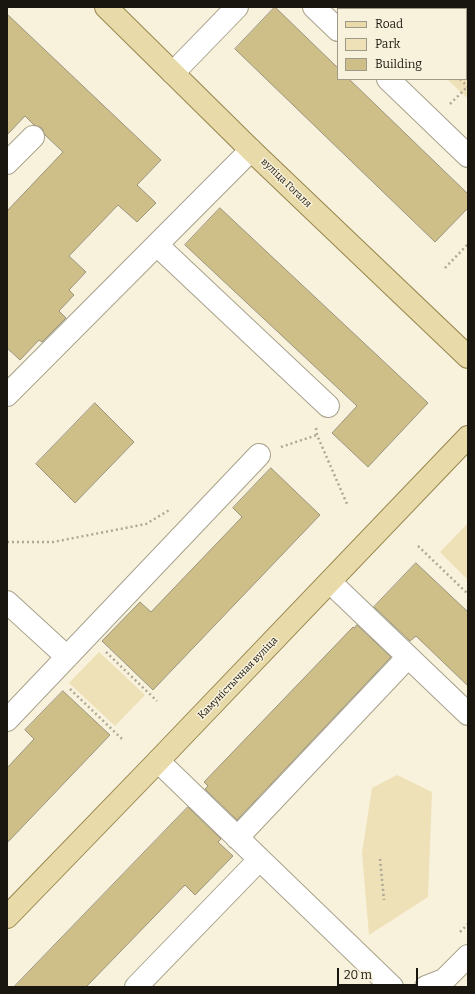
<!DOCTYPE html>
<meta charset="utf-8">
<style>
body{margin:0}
#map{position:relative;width:475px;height:994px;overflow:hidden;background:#f8f1db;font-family:Bitter,serif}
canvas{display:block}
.frame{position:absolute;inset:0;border:8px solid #18160e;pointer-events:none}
.legend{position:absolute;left:337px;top:8px;width:130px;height:72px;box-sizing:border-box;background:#f8f1db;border:1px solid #9e9989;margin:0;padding:5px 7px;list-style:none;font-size:12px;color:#18160e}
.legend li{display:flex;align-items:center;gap:8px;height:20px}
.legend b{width:20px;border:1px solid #9e9989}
.scale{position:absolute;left:337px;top:968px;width:81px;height:18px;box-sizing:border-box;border:2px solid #18160e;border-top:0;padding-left:5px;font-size:12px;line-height:14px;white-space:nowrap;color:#18160e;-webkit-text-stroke:3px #f8f1db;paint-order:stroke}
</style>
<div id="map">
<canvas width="475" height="994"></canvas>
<div class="frame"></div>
<ul class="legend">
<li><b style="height:5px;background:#e9daa9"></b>Road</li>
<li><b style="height:11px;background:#eee1b7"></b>Park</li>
<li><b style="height:11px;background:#cebe88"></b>Building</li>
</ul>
<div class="scale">20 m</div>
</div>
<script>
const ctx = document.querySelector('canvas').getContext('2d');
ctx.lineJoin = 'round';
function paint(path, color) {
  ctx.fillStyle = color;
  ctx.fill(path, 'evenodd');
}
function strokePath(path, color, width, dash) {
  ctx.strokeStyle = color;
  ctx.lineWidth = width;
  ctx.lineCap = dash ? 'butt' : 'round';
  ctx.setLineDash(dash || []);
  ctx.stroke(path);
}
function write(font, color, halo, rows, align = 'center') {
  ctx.font = font + ' Bitter,serif';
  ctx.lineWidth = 3;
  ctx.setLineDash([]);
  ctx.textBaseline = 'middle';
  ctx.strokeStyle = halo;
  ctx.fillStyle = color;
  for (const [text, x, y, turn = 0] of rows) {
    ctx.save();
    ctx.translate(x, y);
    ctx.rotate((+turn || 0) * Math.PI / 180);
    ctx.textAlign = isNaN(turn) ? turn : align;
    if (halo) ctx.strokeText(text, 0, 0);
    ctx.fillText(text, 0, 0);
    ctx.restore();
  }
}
const green = new Path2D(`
 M371 7H468V99L447 79H466V9H373Z
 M468 523V580L440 552Z
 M99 652 145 695 115 726 69 683Z
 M397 775 432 792 428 897 369 935 362 853 372 788Z`);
const building = new Path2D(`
 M275 7 338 68V79H349L468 194V208L435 242 235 49Z
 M7 14 161 160 137 185 156 203 137 222 118 205 69 256 86 272 69 290 74 295 59 311 66 318 42 342 39 340 20 360 7 348V211L63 152 45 135 42 128 34 125 25 116 7 135Z
 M220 208 428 403 368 467 332 433 357 406 185 245Z
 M95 403 134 442 75 503 36 464Z
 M271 468 320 515 153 690 102 641 140 602 151 612 242 517 233 508Z
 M416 563 468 612V686L416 636 410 641 374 607Z
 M357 625 391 657 237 820 205 789 208 786 204 782 353 627 354 628Z
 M63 691 110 735 7 843V768L34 739 25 730Z
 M188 807 221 839 218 842 233 856 195 895 185 885 86 987H14Z`);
const path = new Path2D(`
 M376 7 381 9
 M430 7V9
 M466 39 468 40
 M460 79 468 87
 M450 104 468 86
 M445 268 468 244
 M316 428 317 435 347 504
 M281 447 317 435
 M7 542H53L146 524 171 509
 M418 546 468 594
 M106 652 157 701
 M70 689 122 739
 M380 859 384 900
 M460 932 468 924`);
const minor = new Path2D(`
 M314 7 338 30
 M173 73 237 7
 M388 79 468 156
 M7 163 33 137
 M157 245 328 406
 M7 395 251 150
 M330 582 468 714
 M7 602 67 657
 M7 720 259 455
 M158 761 392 987
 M237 838 408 657
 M136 987 259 860
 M426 987 444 980 468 956`);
const major = new Path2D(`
 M106 7 251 150 468 357
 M7 917 158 761 468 437`);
const streetNames = [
 ["вуліца Гогаля",286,183,44],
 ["Камуністычная вуліца",238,678,-46]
];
paint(green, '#eee1b7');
paint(building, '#cebe88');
strokePath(building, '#9b9580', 1);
strokePath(minor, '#a8a28d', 24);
strokePath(major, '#96864e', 24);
strokePath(path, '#ada896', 2.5, [2, 3]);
strokePath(minor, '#fff', 22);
strokePath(major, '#e9daa9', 22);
write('10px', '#18160e', '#f8f1db', streetNames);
</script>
